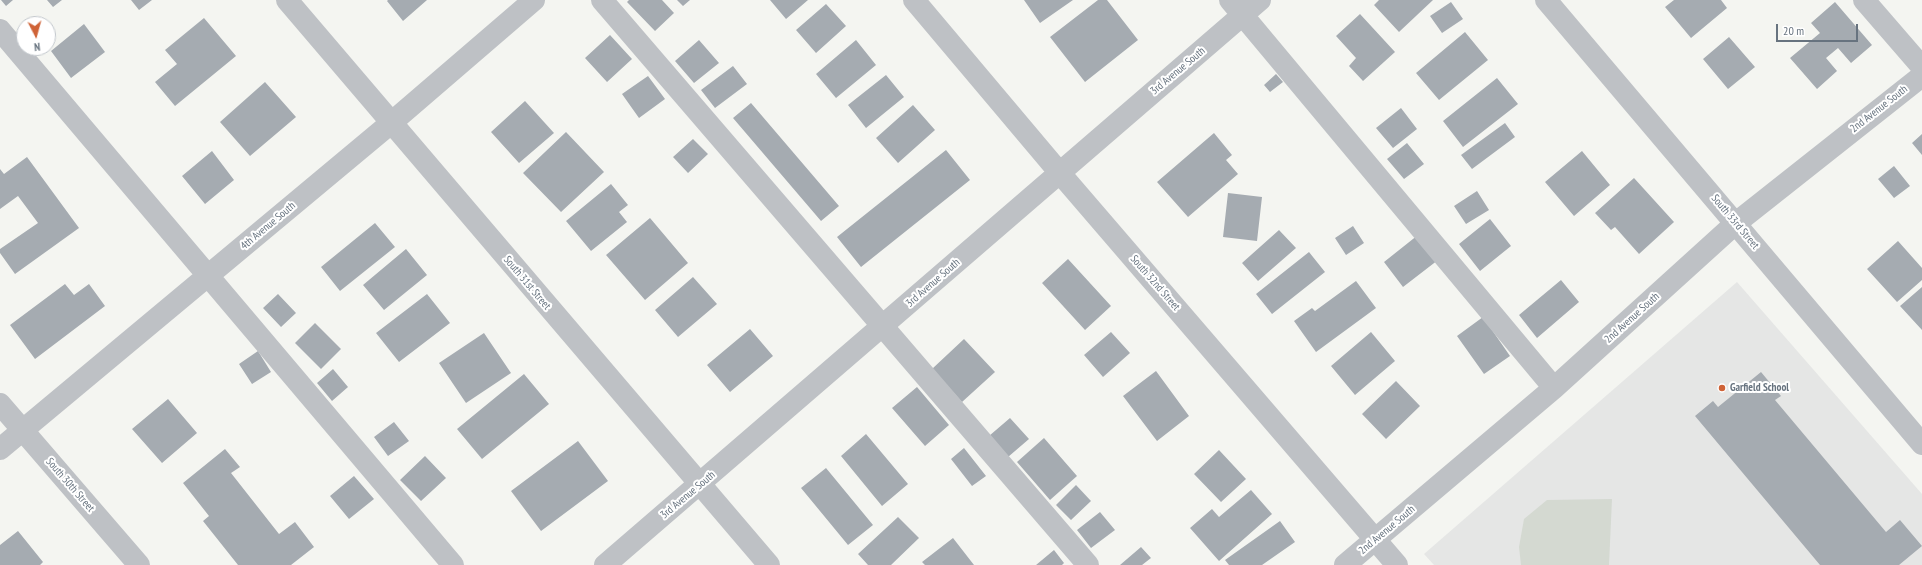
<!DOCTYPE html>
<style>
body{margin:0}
#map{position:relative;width:1922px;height:565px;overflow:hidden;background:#f4f5f1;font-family:"PT Sans Narrow",sans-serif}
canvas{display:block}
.north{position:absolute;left:16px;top:16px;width:40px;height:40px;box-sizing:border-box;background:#fff;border:1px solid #c2c7cc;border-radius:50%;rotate:174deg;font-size:11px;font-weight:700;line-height:16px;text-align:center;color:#67737f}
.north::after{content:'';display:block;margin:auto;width:14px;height:18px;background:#cf6337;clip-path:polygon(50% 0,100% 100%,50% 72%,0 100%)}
.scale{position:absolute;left:1776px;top:24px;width:82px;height:18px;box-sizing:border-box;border:2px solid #67737f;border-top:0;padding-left:5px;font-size:12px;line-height:14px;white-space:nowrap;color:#67737f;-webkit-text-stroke:3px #fff;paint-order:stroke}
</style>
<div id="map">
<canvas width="1922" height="565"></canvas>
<div class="north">N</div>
<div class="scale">20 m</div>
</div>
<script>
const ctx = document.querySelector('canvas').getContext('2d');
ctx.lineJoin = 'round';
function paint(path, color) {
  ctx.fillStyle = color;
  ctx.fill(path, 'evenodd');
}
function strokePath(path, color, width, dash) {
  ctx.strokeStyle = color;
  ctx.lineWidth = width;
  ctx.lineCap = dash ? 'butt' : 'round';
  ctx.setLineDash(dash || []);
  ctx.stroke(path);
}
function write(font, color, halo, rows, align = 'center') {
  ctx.font = font + ' "PT Sans Narrow",sans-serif';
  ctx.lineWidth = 4;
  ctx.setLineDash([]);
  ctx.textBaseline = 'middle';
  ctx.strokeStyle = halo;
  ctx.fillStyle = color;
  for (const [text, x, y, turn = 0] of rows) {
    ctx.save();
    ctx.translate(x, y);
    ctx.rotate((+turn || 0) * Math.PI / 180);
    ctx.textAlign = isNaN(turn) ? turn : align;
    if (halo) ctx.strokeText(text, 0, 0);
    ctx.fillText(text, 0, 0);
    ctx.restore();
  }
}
const built = new Path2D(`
 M1737 282 1922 494V565H1434L1424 554Z`);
const green = new Path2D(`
 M1612 499 1609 565H1521L1519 547 1524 519 1547 500Z`);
const building = new Path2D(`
 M1 0H13L6 6Z
 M47 0H62L53 7Z
 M131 0H152L139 10Z
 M388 0H427L403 21 387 1Z
 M629 0H662L674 13 655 31 627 2Z
 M677 0H690L683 6Z
 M770 0H808L786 19Z
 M1024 0H1073L1040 23Z
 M1098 0H1107L1138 40 1085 82 1050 37Z
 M1379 0H1433L1399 32 1374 5Z
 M1674 0H1721L1727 8 1691 38 1665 7Z
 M1451 2 1463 19 1442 33 1430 16Z
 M1835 2 1872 45 1851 63 1838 48 1826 58 1837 71 1817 89 1790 58 1820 33 1811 23Z
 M826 4 846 26 816 53 796 30Z
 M1360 14 1395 52 1363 81 1349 66 1356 58 1336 36Z
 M204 18 236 56 175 106 155 82 177 64 165 50Z
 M84 24 105 52 71 78 51 51Z
 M1465 32 1488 60 1439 100 1416 73Z
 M610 35 632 59 607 82 585 58Z
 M1729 37 1755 67 1728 89 1703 59Z
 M699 40 719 63 694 83 675 61Z
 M856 40 876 65 836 98 816 74Z
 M733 66 747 84 715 108 701 90Z
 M1276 74 1283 82 1270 92 1264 85Z
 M886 75 904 97 866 128 848 105Z
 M648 76 665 99 639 118 622 94Z
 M1497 78 1518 104 1463 147 1443 121Z
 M265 82 296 117 250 156 220 122Z
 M525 101 554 133 519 163 491 132Z
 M751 103 839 206 821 221 733 118Z
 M913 105 935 130 898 163 876 138Z
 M1401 108 1417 129 1393 148 1376 128Z
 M1505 123 1515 137 1472 169 1461 155Z
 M566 132 604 172 561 212 523 173Z
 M1214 133 1232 155 1226 160 1238 174 1188 217 1157 182Z
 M1922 134V155L1912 143Z
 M693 139 708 154 688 173 673 157Z
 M1407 143 1424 164 1404 179 1387 159Z
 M946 150 970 180 861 267 837 237Z
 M212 151 234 180 205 204 182 176Z
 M1582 151 1610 185 1574 216 1545 182Z
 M27 157 79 228 15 274 0 253V249L38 223 18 196 0 209V169L4 174Z
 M1894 166 1910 186 1894 198 1878 179Z
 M1634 178 1674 222 1639 254 1615 227 1611 230 1595 213Z
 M611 184 628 205 619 212 627 222 591 251 566 221Z
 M1477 191 1489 210 1466 224 1454 206Z
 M1228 193 1262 197 1257 241 1223 237Z
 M650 218 688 263 645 300 606 255Z
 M1490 219 1511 246 1480 271 1459 244Z
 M375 223 395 247 340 291 321 267Z
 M1353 226 1364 243 1346 255 1335 238Z
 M1279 230 1296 248 1258 281 1242 263Z
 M1418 235 1438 260 1403 287 1384 262Z
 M1898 241 1922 268V280L1897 302 1867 269Z
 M406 249 427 275 384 310 363 285Z
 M1309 252 1325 272 1272 314 1256 294Z
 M1068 259 1111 306 1085 330 1042 283Z
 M693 277 717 304 678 337 655 310Z
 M1561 280 1579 302 1537 338 1519 315Z
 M1356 281 1376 308 1316 352 1294 321 1312 308 1315 311Z
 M65 284 74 295 89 284 105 306 35 359 10 325Z
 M1922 287V330L1900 306Z
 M278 294 296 313 281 327 263 308Z
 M427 294 450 323 399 362 376 333Z
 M1483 317 1510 356 1484 374 1457 336Z
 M315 323 341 349 321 369 295 343Z
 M750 329 773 356 730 392 707 365Z
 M1111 332 1130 353 1103 377 1084 355Z
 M1371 332 1395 361 1355 395 1331 366Z
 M484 333 511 373 466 403 439 363Z
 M964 339 995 372 962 402 932 369Z
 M258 351 271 372 252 384 239 364Z
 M333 369 348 387 332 401 317 383Z
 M1156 371 1189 416 1157 441 1123 396Z
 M1761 372 1781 396 1775 400 1886 532 1900 520 1922 546 1899 565H1820L1695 416 1713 401 1718 407Z
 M524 374 549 404 482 459 457 429Z
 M1396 381 1420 406 1386 439 1362 414Z
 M917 387 949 425 925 446 892 408Z
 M168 399 197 433 162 463 132 429Z
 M1010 418 1029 439 1008 457 989 436Z
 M394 422 409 441 388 456 374 437Z
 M866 434 908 484 882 506 841 456Z
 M1044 438 1077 476 1050 500 1017 462Z
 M578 441 608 481 541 531 511 491Z
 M964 448 986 476 972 486 951 459Z
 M225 449 240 467 231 473 279 534 295 522 314 547 291 565H238L203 521 209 516 183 483Z
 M1219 450 1246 479 1221 502 1194 474Z
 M425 456 446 478 421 501 400 480Z
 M826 468 873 525 848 545 801 488Z
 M354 476 374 499 349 519 330 496Z
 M1076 485 1091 501 1071 520 1056 505Z
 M1251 490 1272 514 1219 561 1190 528 1212 509 1219 517Z
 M1100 512 1115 530 1091 548 1077 530Z
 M898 517 919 538 891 565H868L858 554Z
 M1280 521 1295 542 1262 565H1229L1225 560Z
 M18 531 43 562 40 565H0V545Z
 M953 538 974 565H925L922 562Z
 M1141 547 1151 558 1142 565H1120Z
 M1054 550 1064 563 1062 565H1036Z`);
const minor = new Path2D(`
 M287 0 769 565
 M602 0 1088 565
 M914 0 1059 172 1397 565
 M1230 0 1554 388
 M1546 0 1922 444
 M1864 0 1922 67
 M0 30 453 565
 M0 404 139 565
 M0 449 391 123 534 0
 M605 565 1260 0
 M1345 565 1554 388 1736 223 1922 76`);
const markers = [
 [1722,388,4,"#cf6337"]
];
const streetNames = [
 ["3rd Avenue South",1178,71,-40],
 ["2nd Avenue South",1879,109,-38],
 ["South 33rd Street",1735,222,50],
 ["4th Avenue South",268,226,-40],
 ["South 31st Street",527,283,50],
 ["3rd Avenue South",933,283,-41],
 ["South 32nd Street",1155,283,49],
 ["2nd Avenue South",1632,318,-42],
 ["South 30th Street",70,485,49],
 ["3rd Avenue South",688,495,-40],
 ["2nd Avenue South",1387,530,-40]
];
const poiNames = [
 ["Garfield School",1730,388]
];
paint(built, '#e5e6e5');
paint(green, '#d4d9d1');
paint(building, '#a5abb1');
strokePath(minor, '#bec1c5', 22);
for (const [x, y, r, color] of markers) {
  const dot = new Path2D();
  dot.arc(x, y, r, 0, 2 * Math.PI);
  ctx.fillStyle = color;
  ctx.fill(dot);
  strokePath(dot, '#fff', 1.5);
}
write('11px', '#67737f', '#fff', streetNames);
write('bold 11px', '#67737f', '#fff', poiNames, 'left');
</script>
